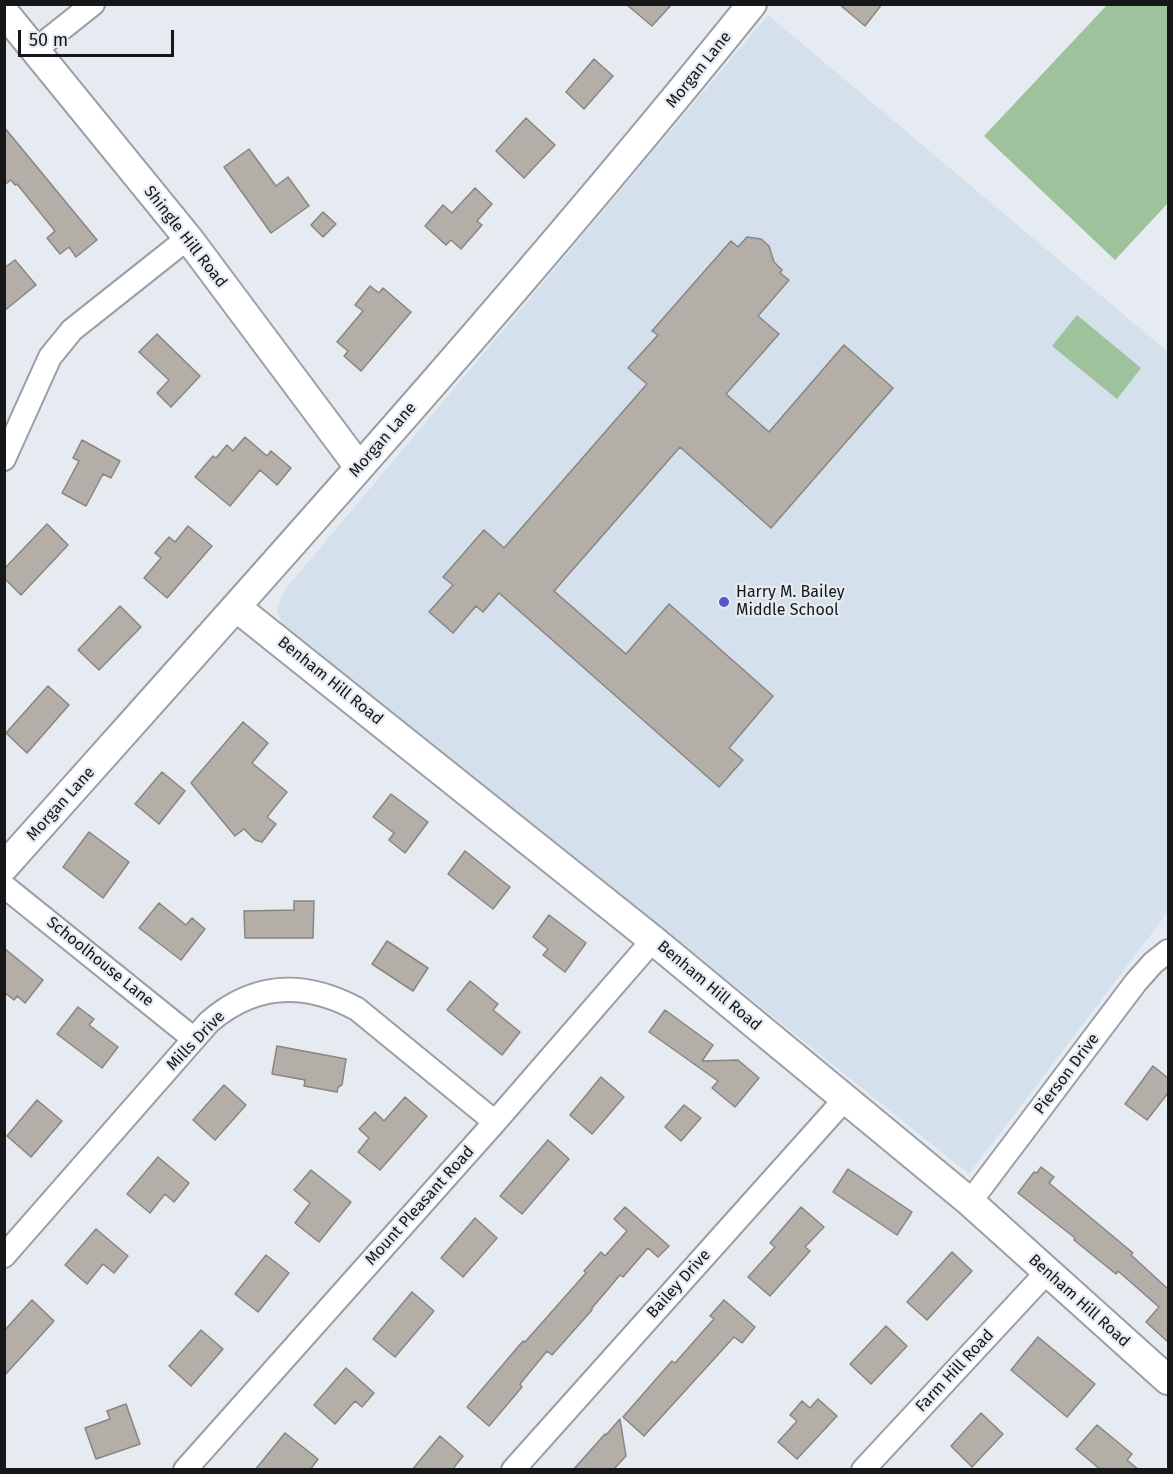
<!DOCTYPE html>
<style>
body{margin:0}
#map{position:relative;width:1173px;height:1474px;overflow:hidden;background:#e5ebf1;font-family:"Fira Sans",sans-serif}
canvas{display:block}
.frame{position:absolute;inset:0;border:6px solid #151719;pointer-events:none}
.scale{position:absolute;left:18px;top:30px;width:156px;height:27px;box-sizing:border-box;border:3px solid #151719;border-top:0;padding-left:8px;font-size:18px;line-height:21px;white-space:nowrap;color:#151719;-webkit-text-stroke:4px #e5ebf1;paint-order:stroke}
</style>
<div id="map">
<canvas width="1173" height="1474"></canvas>
<div class="frame"></div>
<div class="scale">50 m</div>
</div>
<script>
const ctx = document.querySelector('canvas').getContext('2d');
ctx.lineJoin = 'round';
function paint(path, color) {
  ctx.fillStyle = color;
  ctx.fill(path, 'evenodd');
}
function strokePath(path, color, width, dash) {
  ctx.strokeStyle = color;
  ctx.lineWidth = width;
  ctx.lineCap = dash ? 'butt' : 'round';
  ctx.setLineDash(dash || []);
  ctx.stroke(path);
}
function write(font, color, halo, rows, align = 'center') {
  ctx.font = font + ' "Fira Sans",sans-serif';
  ctx.lineWidth = 4.5;
  ctx.setLineDash([]);
  ctx.textBaseline = 'middle';
  ctx.strokeStyle = halo;
  ctx.fillStyle = color;
  for (const [text, x, y, turn = 0] of rows) {
    ctx.save();
    ctx.translate(x, y);
    ctx.rotate((+turn || 0) * Math.PI / 180);
    ctx.textAlign = isNaN(turn) ? turn : align;
    if (halo) ctx.strokeText(text, 0, 0);
    ctx.fillText(text, 0, 0);
    ctx.restore();
  }
}
const built = new Path2D(`
 M768 15 1168 352V912L969 1174 477 779 284 628 277 611 283 592Z`);
const green = new Path2D(`
 M1107 5H1168V203L1115 260 984 136Z
 M1077 315 1141 368 1117 399 1052 346Z`);
const building = new Path2D(`
 M626 4H672L652 26Z
 M839 4H882L865 26Z
 M594 59 613 76 584 109 566 92Z
 M526 118 555 145 524 178 496 151Z
 M4 127 97 240 76 257 69 247 60 254 47 238 55 231 17 184 15 185 11 180 4 185Z
 M249 149 276 186 288 177 309 206 271 233 224 167Z
 M475 188 492 204 477 221 482 225 461 249 451 240 446 245 425 226 443 205 452 213Z
 M323 212 336 224 323 237 311 225Z
 M747 237 761 239 769 246 774 262 782 270 780 273 789 280 758 316 779 334 726 394 769 432 844 345 893 388 771 528 680 447 554 591 626 654 669 604 773 696 729 748 743 760 719 787 499 593 483 612 476 606 453 633 429 612 453 585 443 577 484 530 504 548 647 384 628 368 658 335 652 331 731 241 738 247Z
 M15 260 36 285 4 311V268Z
 M370 286 379 293 383 288 411 312 361 371 344 356 348 351 337 342 363 311 355 305Z
 M157 334 200 376 171 407 157 393 169 380 139 352Z
 M245 437 267 456 271 451 291 468 277 485 260 470 230 506 195 477 213 456 216 458 227 445 233 451Z
 M82 440 120 461 111 478 103 474 86 506 62 493 79 461 73 458Z
 M47 524 68 545 21 595 4 578V569Z
 M188 526 212 546 167 598 144 578 161 558 155 553 169 537 175 542Z
 M120 606 141 627 99 670 78 650Z
 M48 686 69 705 27 753 6 733Z
 M243 722 268 743 252 763 287 792 267 817 276 824 262 842 255 840 244 829 235 836 191 783Z
 M162 772 185 791 159 824 135 804Z
 M391 794 428 822 405 853 389 840 394 833 373 817Z
 M89 832 129 862 103 898 63 867Z
 M465 851 510 887 493 909 448 874Z
 M294 901H314L313 938H245L244 911 294 910Z
 M159 903 186 925 192 918 205 929 181 960 139 928Z
 M549 915 586 943 565 972 543 955 548 949 533 937Z
 M387 941 428 968 413 991 372 964Z
 M4 948 43 980 25 1003 17 996 14 1000 4 992Z
 M470 981 498 1004 493 1010 520 1032 502 1055 447 1010Z
 M78 1007 94 1019 89 1025 118 1047 102 1068 57 1034Z
 M665 1010 713 1045 702 1061 738 1060 759 1078 735 1107 712 1088 718 1081 649 1032Z
 M277 1046 346 1059 342 1085 338 1087 337 1092 304 1086 305 1080 272 1074Z
 M1153 1066 1168 1078V1093L1147 1120 1125 1104Z
 M601 1077 624 1097 592 1134 570 1115Z
 M224 1085 246 1105 215 1140 193 1120Z
 M405 1097 427 1116 380 1170 358 1152 369 1138 359 1129 375 1112 384 1121Z
 M37 1100 62 1121 31 1157 7 1136Z
 M684 1105 701 1118 681 1141 665 1127Z
 M548 1140 569 1159 522 1214 500 1196Z
 M158 1157 189 1183 174 1202 165 1194 150 1213 127 1194Z
 M1041 1167 1054 1177 1049 1183 1133 1253 1131 1255 1168 1289V1342L1146 1322 1159 1307 1118 1271 1116 1274 1074 1240 1075 1238 1018 1193 1034 1172 1037 1173Z
 M848 1169 912 1212 897 1235 833 1192Z
 M311 1170 351 1202 319 1242 295 1223 310 1203 294 1190Z
 M625 1207 669 1246 658 1257 648 1248 623 1277 620 1275 592 1308V1310L552 1355 547 1351 520 1384 522 1387 489 1426 467 1407 523 1341 525 1342 586 1273 584 1271 601 1252 605 1256 627 1231 614 1219Z
 M801 1207 824 1227 805 1247 810 1251 770 1296 748 1277 775 1247 770 1243Z
 M475 1218 497 1238 463 1277 441 1258Z
 M96 1229 128 1256 114 1273 103 1264 87 1284 65 1265Z
 M952 1252 972 1271 927 1320 907 1302Z
 M266 1255 289 1273 258 1312 235 1294Z
 M412 1292 434 1311 395 1357 373 1339Z
 M32 1300 54 1321 4 1376V1331Z
 M724 1300 755 1327 742 1343 734 1337 644 1436 623 1417 672 1361 675 1363 714 1319 710 1316Z
 M886 1326 907 1346 871 1384 850 1364Z
 M201 1330 223 1349 191 1386 169 1366Z
 M1038 1337 1095 1384 1067 1417 1011 1370Z
 M346 1368 374 1393 362 1407 355 1401 335 1424 314 1405Z
 M818 1399 837 1416 797 1459 778 1442 797 1421 790 1415 802 1401 810 1408Z
 M126 1404 140 1444 96 1459 85 1428 110 1419 107 1411Z
 M981 1413 1003 1434 972 1467 951 1446Z
 M620 1419 626 1456 613 1470H573L605 1434 606 1435Z
 M1097 1425 1132 1454 1127 1460 1139 1470H1101L1076 1449Z
 M285 1433 318 1459 310 1470H255Z
 M440 1436 463 1456 452 1470H412Z`);
const minor = new Path2D(`
 M35 50 93 4
 M4 459 50 357 72 330 188 238
 M4 886 194 1039
 M970 1202 1136 982 1153 963 1168 951
 M4 1256 209 1022C255 982 305 981 357 1009L495 1122
 M185 1470 495 1122 653 940
 M513 1470 845 1099
 M863 1470 1047 1272`);
const tertiary = new Path2D(`
 M4 12 188 238 359 467
 M236 607 653 940 970 1202 1168 1380
 M4 867C257 583 513 301 752 4`);
const markers = [
 [724,602,6,"#5356cd"]
];
const streetNames = [
 ["Morgan Lane",699,70,-51],
 ["Shingle Hill Road",185,237,52],
 ["Morgan Lane",383,440,-49],
 ["Benham Hill Road",330,681,39],
 ["Morgan Lane",61,804,-48],
 ["Schoolhouse Lane",100,962,39],
 ["Benham Hill Road",709,986,40],
 ["Mills Drive",196,1041,-46],
 ["Pierson Drive",1067,1074,-53],
 ["Mount Pleasant Road",420,1206,-48],
 ["Bailey Drive",679,1284,-48],
 ["Benham Hill Road",1079,1301,42],
 ["Farm Hill Road",955,1371,-47]
];
const poiNames = [
 ["Harry M. Bailey",736,593],
 ["Middle School",736,611]
];
paint(built, '#d4e0ec');
paint(green, '#9ec29b');
paint(building, '#b4aea8');
strokePath(building, '#8b8580', 1.5);
strokePath(minor, '#999fa4', 26);
strokePath(tertiary, '#999fa4', 32);
strokePath(minor, '#fff', 22);
strokePath(tertiary, '#fff', 28);
for (const [x, y, r, color] of markers) {
  const dot = new Path2D();
  dot.arc(x, y, r, 0, 2 * Math.PI);
  ctx.fillStyle = color;
  ctx.fill(dot);
  strokePath(dot, '#e5ebf1', 2);
}
write('16px', '#151719', '#e5ebf1', streetNames);
write('16px', '#151719', '#e5ebf1', poiNames, 'left');
</script>
